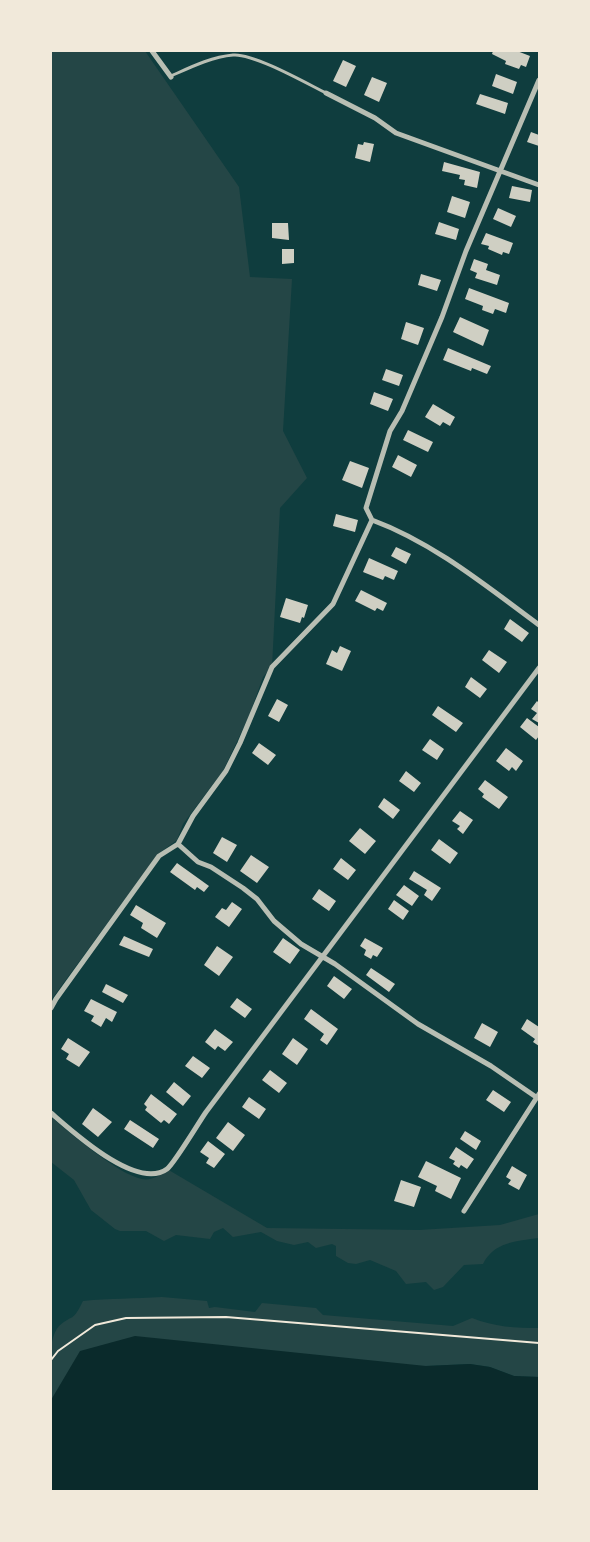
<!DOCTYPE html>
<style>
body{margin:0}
#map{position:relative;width:590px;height:1542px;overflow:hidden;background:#0f3d3e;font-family:Manrope,sans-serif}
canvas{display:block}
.frame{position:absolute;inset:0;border:52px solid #f1e9da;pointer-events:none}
</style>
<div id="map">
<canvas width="590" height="1542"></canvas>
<div class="frame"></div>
</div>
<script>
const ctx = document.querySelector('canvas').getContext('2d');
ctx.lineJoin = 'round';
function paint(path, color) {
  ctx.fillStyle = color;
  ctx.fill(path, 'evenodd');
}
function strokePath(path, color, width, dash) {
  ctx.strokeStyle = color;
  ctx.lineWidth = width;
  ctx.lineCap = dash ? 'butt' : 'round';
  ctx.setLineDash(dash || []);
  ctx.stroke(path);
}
const green = new Path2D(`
 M51 51H145L239 187 250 277 292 279 283 431 307 478 280 508 272 667 263 677 249 716 223 771 183 824 177 840 158 854 51 1000Z
 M51 1117C70 1133 119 1175 142 1179 151 1181 162 1175 167 1169L267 1228 419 1230 500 1225 539 1214V1238C516 1241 494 1242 483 1264L464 1265 443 1287 434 1290 426 1282 406 1284 396 1271 370 1260 356 1264 348 1263 336 1256V1246L332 1244 316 1248 308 1242 294 1245 277 1241 261 1232 233 1237 223 1228 214 1232 210 1239 176 1235 164 1241 146 1231H120L115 1229 91 1210 74 1180 51 1162Z
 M162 1297 207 1301 209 1308 215 1307 255 1312 262 1303 316 1308 323 1315 453 1326 472 1318C494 1327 516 1328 539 1328V1377L514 1376 490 1367 470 1364 426 1366 51 1400C51 1381 46 1340 59 1326 73 1314 73 1322 83 1301 110 1298 135 1299 162 1297Z`);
const water = new Path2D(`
 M135 1336 426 1366 470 1364 490 1367 514 1376 539 1377V1491H51V1400L80 1351Z`);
const building = new Path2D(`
 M493 51H517L530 56 526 67 521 65 519 69 505 64 506 61 492 54Z
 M343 60 356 66 346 87 333 81Z
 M496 74 517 82 513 94 492 86Z
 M372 77 387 83 379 102 364 95Z
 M480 94 508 103 505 114 476 104Z
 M531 132 539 135V146L527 142Z
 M364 142 374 144 370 162 355 158 358 144 363 145Z
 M444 162 480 172 477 188 464 185 465 180 459 179 460 175 442 171Z
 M512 186 532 190 530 202 509 198Z
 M452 196 470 202 465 218 447 212Z
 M498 208 516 216 511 227 493 219Z
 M439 222 459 229 456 240 435 234Z
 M272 223H288L289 240 272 238Z
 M486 233 513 243 509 254 503 252 502 255 488 249 489 246 481 244Z
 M282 249H294V263L282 264Z
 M474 259 488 264 486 270 500 275 497 285 475 278 477 273 470 270Z
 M421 274 441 280 437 291 418 285Z
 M469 288 509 303 506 313 495 309 493 314 482 310 483 306 465 299Z
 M460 317 489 330 483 346 453 332Z
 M406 322 424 328 418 345 401 339Z
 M448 348 491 366 487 374 472 368 471 371 443 360Z
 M386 369 403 375 399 386 382 380Z
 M374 392 393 399 388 411 370 404Z
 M433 404 455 417 450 426 443 422 440 426 425 417Z
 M408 430 433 442 428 452 403 440Z
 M398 455 417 465 411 477 392 467Z
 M350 461 369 468 362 488 342 480Z
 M336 514 358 520 355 532 333 526Z
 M396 547 411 554 406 564 391 556Z
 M369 558 398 571 394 580 385 576 383 580 363 572Z
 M361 590 387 603 383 611 377 608 375 611 355 601Z
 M286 598 308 605 304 618 302 617 300 623 280 617Z
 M510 619 529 633 522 642 504 629Z
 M340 646 351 651 342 671 326 664 332 650 337 653Z
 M489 650 507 662 499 673 482 660Z
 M471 677 487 689 480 698 465 687Z
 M277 699 288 705 279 722 268 716Z
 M537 701 539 703V723L532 719 537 713 531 709Z
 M438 706 463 723 456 732 432 715Z
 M527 718 539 727V736L536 740 520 727Z
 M430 739 444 749 437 760 422 750Z
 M259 743 276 755 268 765 252 753Z
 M506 748 523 761 516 771 512 767 509 771 496 761Z
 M406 771 421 783 414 792 399 781Z
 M485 780 508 797 499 809 482 797 484 794 478 789Z
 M384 798 400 810 393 819 378 807Z
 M460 811 473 820 463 834 457 829 460 826 452 821Z
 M360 828 376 841 365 854 349 841Z
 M222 837 237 845 227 862 213 853Z
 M439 839 458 853 450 864 431 850Z
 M251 855 269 867 257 883 240 871Z
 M341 858 356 870 348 880 333 869Z
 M177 863 209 886 204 892 197 887 195 890 170 872Z
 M414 871 441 888 432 901 424 895 427 890 409 879Z
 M404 885 419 896 412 906 396 895Z
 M319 889 336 901 329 911 312 899Z
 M394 900 409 911 403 920 388 909Z
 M232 902 242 909 229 927 215 917 222 908 226 910Z
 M136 905 166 923 157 938 141 928 143 923 130 915Z
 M124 936 153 949 149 957 119 945Z
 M283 938 300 950 290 964 273 952Z
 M365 938 383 948 377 957 373 955 371 959 364 955 366 950 360 946Z
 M217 946 233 957 219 976 204 965Z
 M371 968 395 984 389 992 366 975Z
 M334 976 352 989 344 999 327 986Z
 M106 984 128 995 123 1003 102 992Z
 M237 998 252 1009 245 1018 230 1007Z
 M91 999 117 1012 112 1022 106 1018 101 1027 91 1021 94 1016 84 1011Z
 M311 1009 338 1029 327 1045 320 1040 324 1034 304 1019Z
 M527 1019 539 1027V1046L533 1042 535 1039 521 1029Z
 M482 1023 498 1032 490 1047 474 1038Z
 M215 1029 233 1042 225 1051 218 1046 215 1050 205 1042Z
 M68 1038 90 1052 79 1067 66 1059 69 1054 61 1049Z
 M293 1038 308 1049 297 1065 282 1054Z
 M193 1056 210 1068 202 1078 185 1066Z
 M270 1070 287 1083 279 1093 262 1080Z
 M174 1082 191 1096 183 1106 166 1092Z
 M493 1090 511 1102 504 1112 486 1100Z
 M151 1094 177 1114 169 1124 164 1120 161 1123 145 1110 147 1107 144 1104Z
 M249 1097 266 1109 259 1119 242 1107Z
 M93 1108 112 1122 98 1137 82 1124Z
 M130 1120 159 1139 153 1148 124 1129Z
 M228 1122 245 1135 233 1151 216 1138Z
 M465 1131 481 1141 476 1150 460 1139Z
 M208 1141 225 1154 214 1168 206 1163 209 1158 200 1152Z
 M456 1147 474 1159 467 1169 461 1165 459 1168 453 1164 455 1161 449 1158Z
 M426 1161 461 1178 451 1199 435 1191 437 1186 418 1177Z
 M512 1166 527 1175 519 1190 508 1184 511 1180 506 1177Z
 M401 1180 421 1187 414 1207 394 1201Z`);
const path = new Path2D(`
 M51 1360 58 1351 95 1325 126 1318 226 1317 539 1343`);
const service = new Path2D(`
 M171 76C191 67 211 57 233 55 253 53 306 83 326 93`);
const minor = new Path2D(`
 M152 51 171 77
 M326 93 375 118 396 133 539 185
 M372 520C434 543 486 586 539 625
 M178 844 198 862 211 867 243 888 257 899 274 921 301 944 335 964 418 1024 491 1066 536 1097
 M51 1008 56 999 159 856 178 844 193 816 226 771 240 743 272 667 333 604 372 520 366 508 390 431 402 411 442 317 466 251 539 80
 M51 1113C73 1132 137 1191 167 1169 174 1164 199 1122 206 1112L539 668
 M464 1211 539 1094`);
paint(green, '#244646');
paint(water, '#0a2a2b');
paint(building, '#cfcfc3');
strokePath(path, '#f1e9da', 2);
strokePath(service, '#b8beb3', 3);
strokePath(minor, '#b8beb3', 5);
</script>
